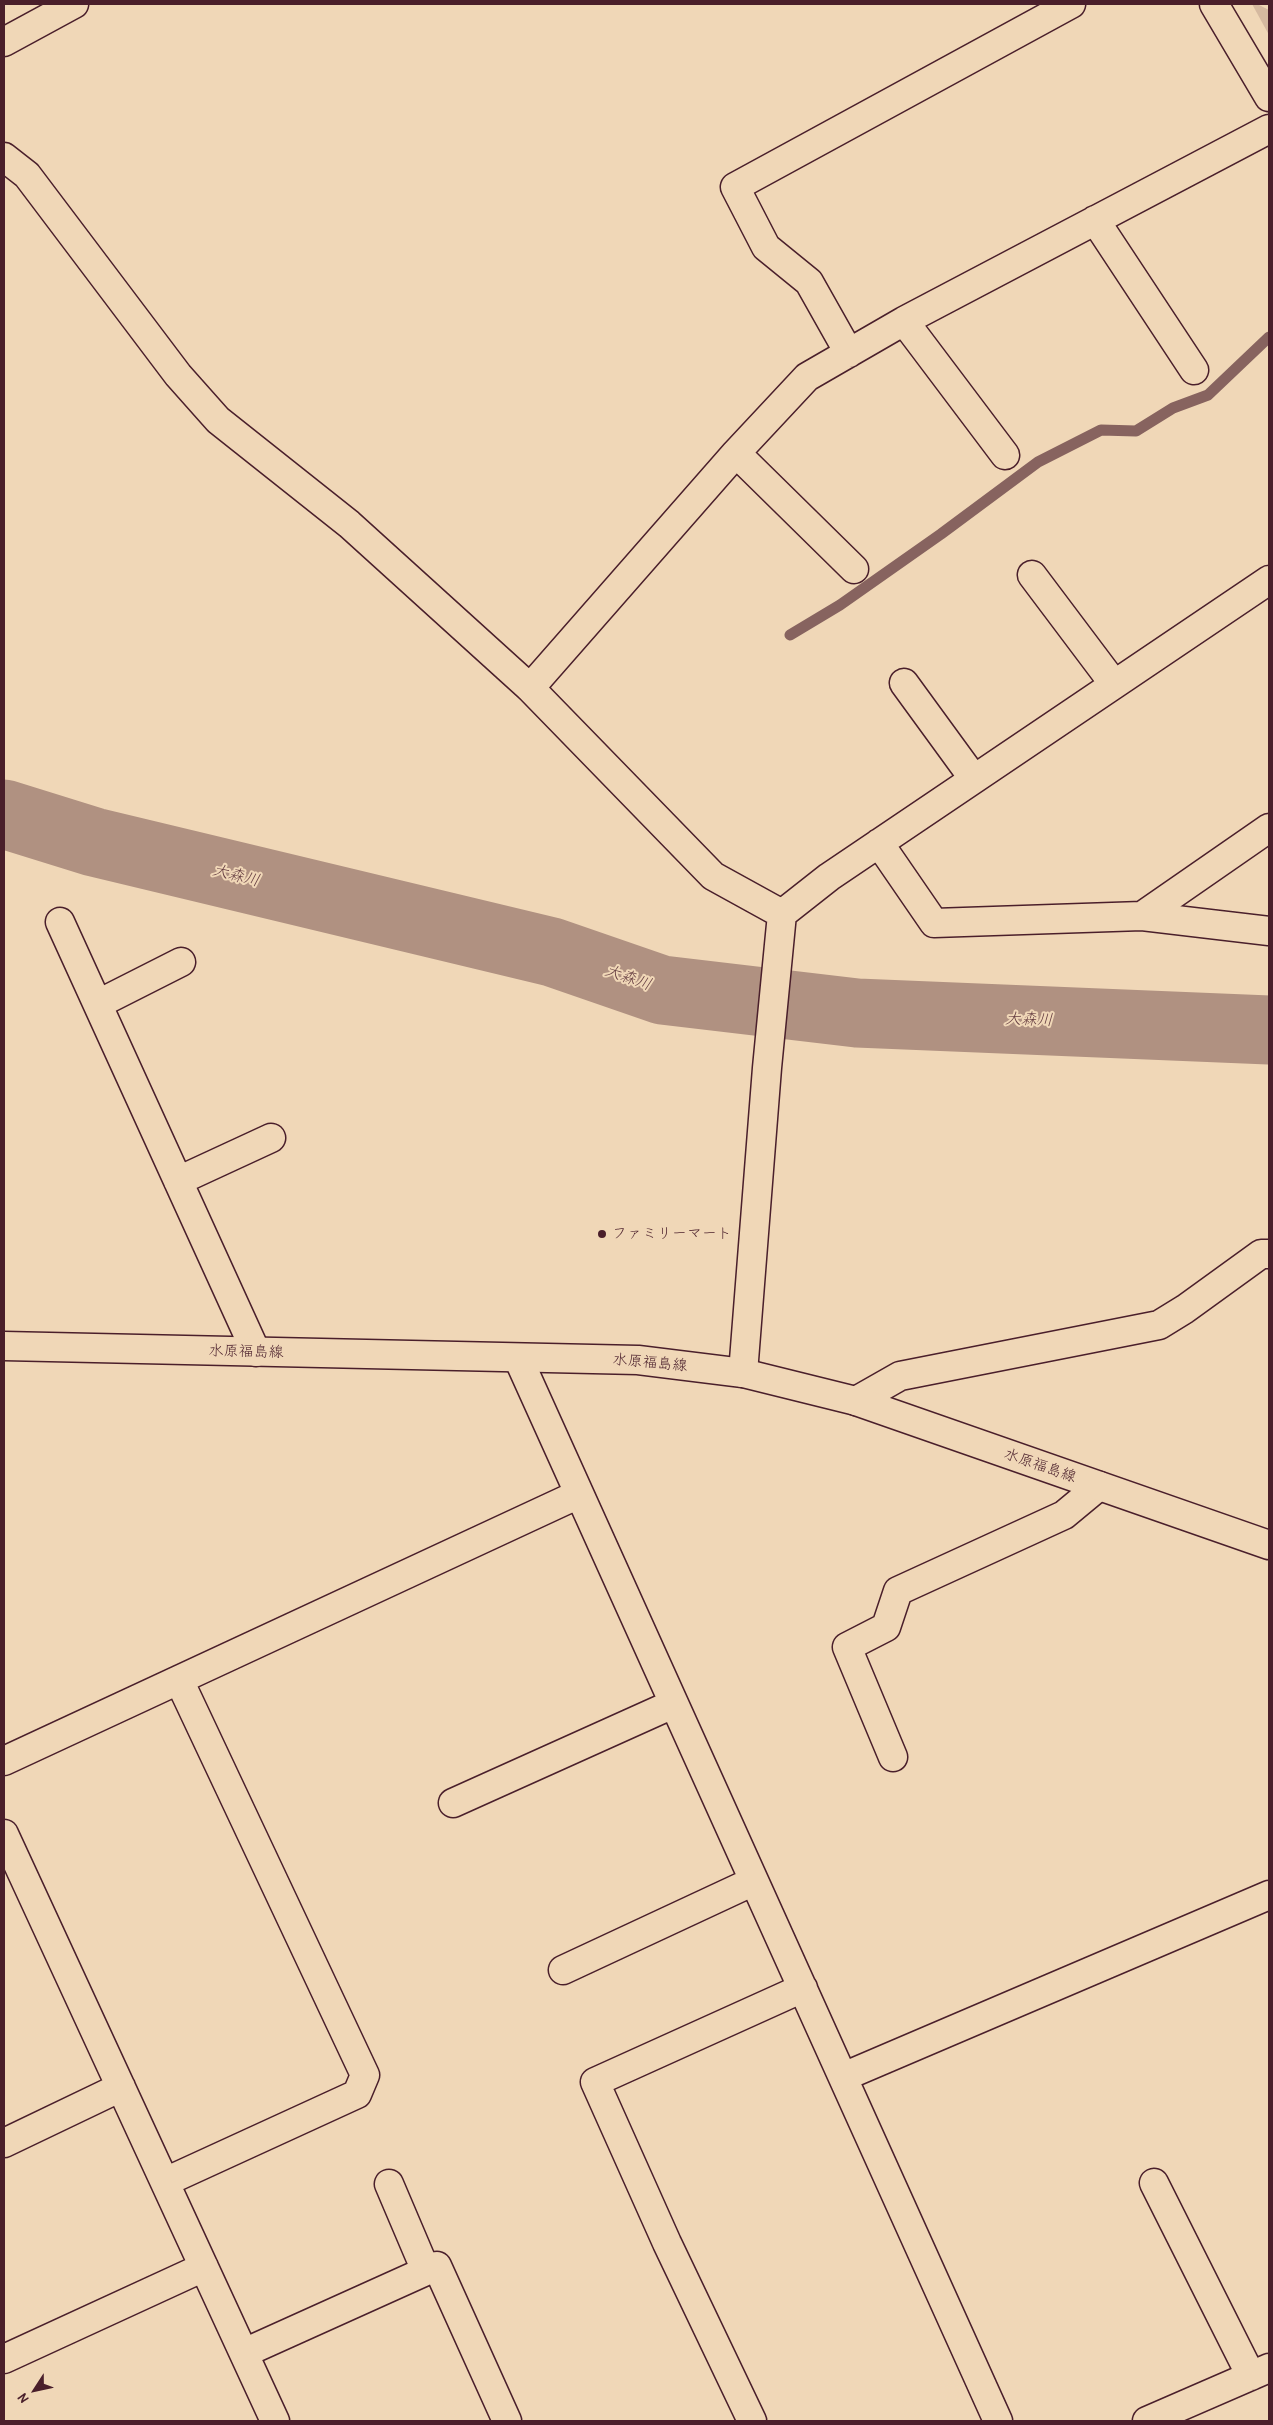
<!DOCTYPE html>
<meta charset="utf-8">
<style>
body{margin:0}
#map{position:relative;width:1273px;height:2425px;overflow:hidden;background:#f0d7b7;font-family:"Patrick Hand",sans-serif}
canvas{display:block}
.frame{position:absolute;inset:0;border:5px solid #4a1f2b;pointer-events:none}
.north{position:absolute;left:10px;top:2365px;width:50px;height:50px;-webkit-text-stroke:4px #f0d7b7;paint-order:stroke;rotate:235deg;font-size:14px;font-weight:700;line-height:20px;text-align:center;color:#4a1f2b}
.north::after{content:'';display:block;margin:auto;width:18px;height:22px;background:#4a1f2b;clip-path:polygon(50% 0,100% 100%,50% 72%,0 100%)}
</style>
<div id="map">
<canvas width="1273" height="2425"></canvas>
<div class="frame"></div>
<div class="north">N</div>
</div>
<script>
const ctx = document.querySelector('canvas').getContext('2d');
ctx.lineJoin = 'round';
function paint(path, color) {
  ctx.fillStyle = color;
  ctx.fill(path, 'evenodd');
}
function strokePath(path, color, width, dash) {
  ctx.strokeStyle = color;
  ctx.lineWidth = width;
  ctx.lineCap = dash ? 'butt' : 'round';
  ctx.setLineDash(dash || []);
  ctx.stroke(path);
}
function write(font, color, halo, rows, align = 'center') {
  ctx.font = font + ' "Patrick Hand","Klee One",sans-serif';
  ctx.lineWidth = 4;
  ctx.setLineDash([]);
  ctx.textBaseline = 'middle';
  ctx.strokeStyle = halo;
  ctx.fillStyle = color;
  for (const [text, x, y, turn = 0] of rows) {
    ctx.save();
    ctx.translate(x, y);
    ctx.rotate((+turn || 0) * Math.PI / 180);
    ctx.textAlign = isNaN(turn) ? turn : align;
    if (halo) ctx.strokeText(text, 0, 0);
    ctx.fillText(text, 0, 0);
    ctx.restore();
  }
}
const green = new Path2D(`
 M1252 4H1257L1269 10V35Z`);
const stream = new Path2D(`
 M790 635 840 605 941 534 1038 462 1101 430 1136 431 1173 408 1208 395 1269 337`);
const river = new Path2D(`
 M4 814 94 842 552 952 662 990 857 1013 1269 1030`);
const minor = new Path2D(`
 M1214 4 1269 97
 M4 42 74 4
 M4 157 27 175 178 375 218 420 349 524 530 688 713 876 782 914
 M1095 220 1194 370
 M904 321 1005 455
 M849 353 809 282 766 247 735 187 1071 4
 M736 453 854 569
 M1032 575 1114 684
 M904 683 974 779
 M530 688 736 453 807 377 904 321 1269 129
 M879 843 934 923 1142 916 1269 931
 M1142 916 1269 828
 M60 922 256 1352
 M98 1004 181 962
 M178 1181 271 1138
 M518 1358 998 2421
 M743 1373 767 1068 782 914 829 877 1269 580
 M856 1401 900 1376 1159 1325 1185 1309 1261 1254H1269
 M893 1757 847 1647 886 1627 898 1591 1064 1515 1099 1486
 M4 1761 579 1494
 M453 1803 673 1704
 M4 1834 275 2421
 M563 1970 754 1881
 M843 2077 1269 1895
 M4 2143 121 2087
 M165 2182 357 2094 365 2075 179 1680
 M1154 2183 1251 2376
 M389 2184 426 2271
 M244 2353 437 2266 507 2421
 M4 2359 204 2267
 M752 2421 667 2243 595 2082 803 1988
 M1147 2421 1269 2368`);
const secondary = new Path2D(`
 M4 1346 638 1360 743 1373 856 1401 1269 1545`);
const markers = [
 [602,1234,5,"#4a1f2b"]
];
const poiNames = [
 ["ファミリーマート",612,1234]
];
const streetNames = [
 ["水原福島線",246,1352,1],
 ["水原福島線",650,1363,5],
 ["水原福島線",1040,1466,19]
];
const waterNames = [
 ["大森川",236,876,14],
 ["大森川",628,978,19],
 ["大森川",1029,1020,2]
];
paint(green, '#d5b9a0');
strokePath(stream, '#87635f', 11);
strokePath(river, '#b09181', 69);
strokePath(minor, '#4a1f2b', 31);
strokePath(secondary, '#4a1f2b', 31);
strokePath(minor, '#f0d7b7', 28);
strokePath(secondary, '#f0d7b7', 28);
for (const [x, y, r, color] of markers) {
  const dot = new Path2D();
  dot.arc(x, y, r, 0, 2 * Math.PI);
  ctx.fillStyle = color;
  ctx.fill(dot);
  strokePath(dot, '#f0d7b7', 2);
}
write('15px', '#4a1f2b', '#f0d7b7', poiNames, 'left');
write('15px', '#4a1f2b', '#f0d7b7', streetNames);
write('italic 16px', '#643c40', '#f0d7b7', waterNames);
</script>
